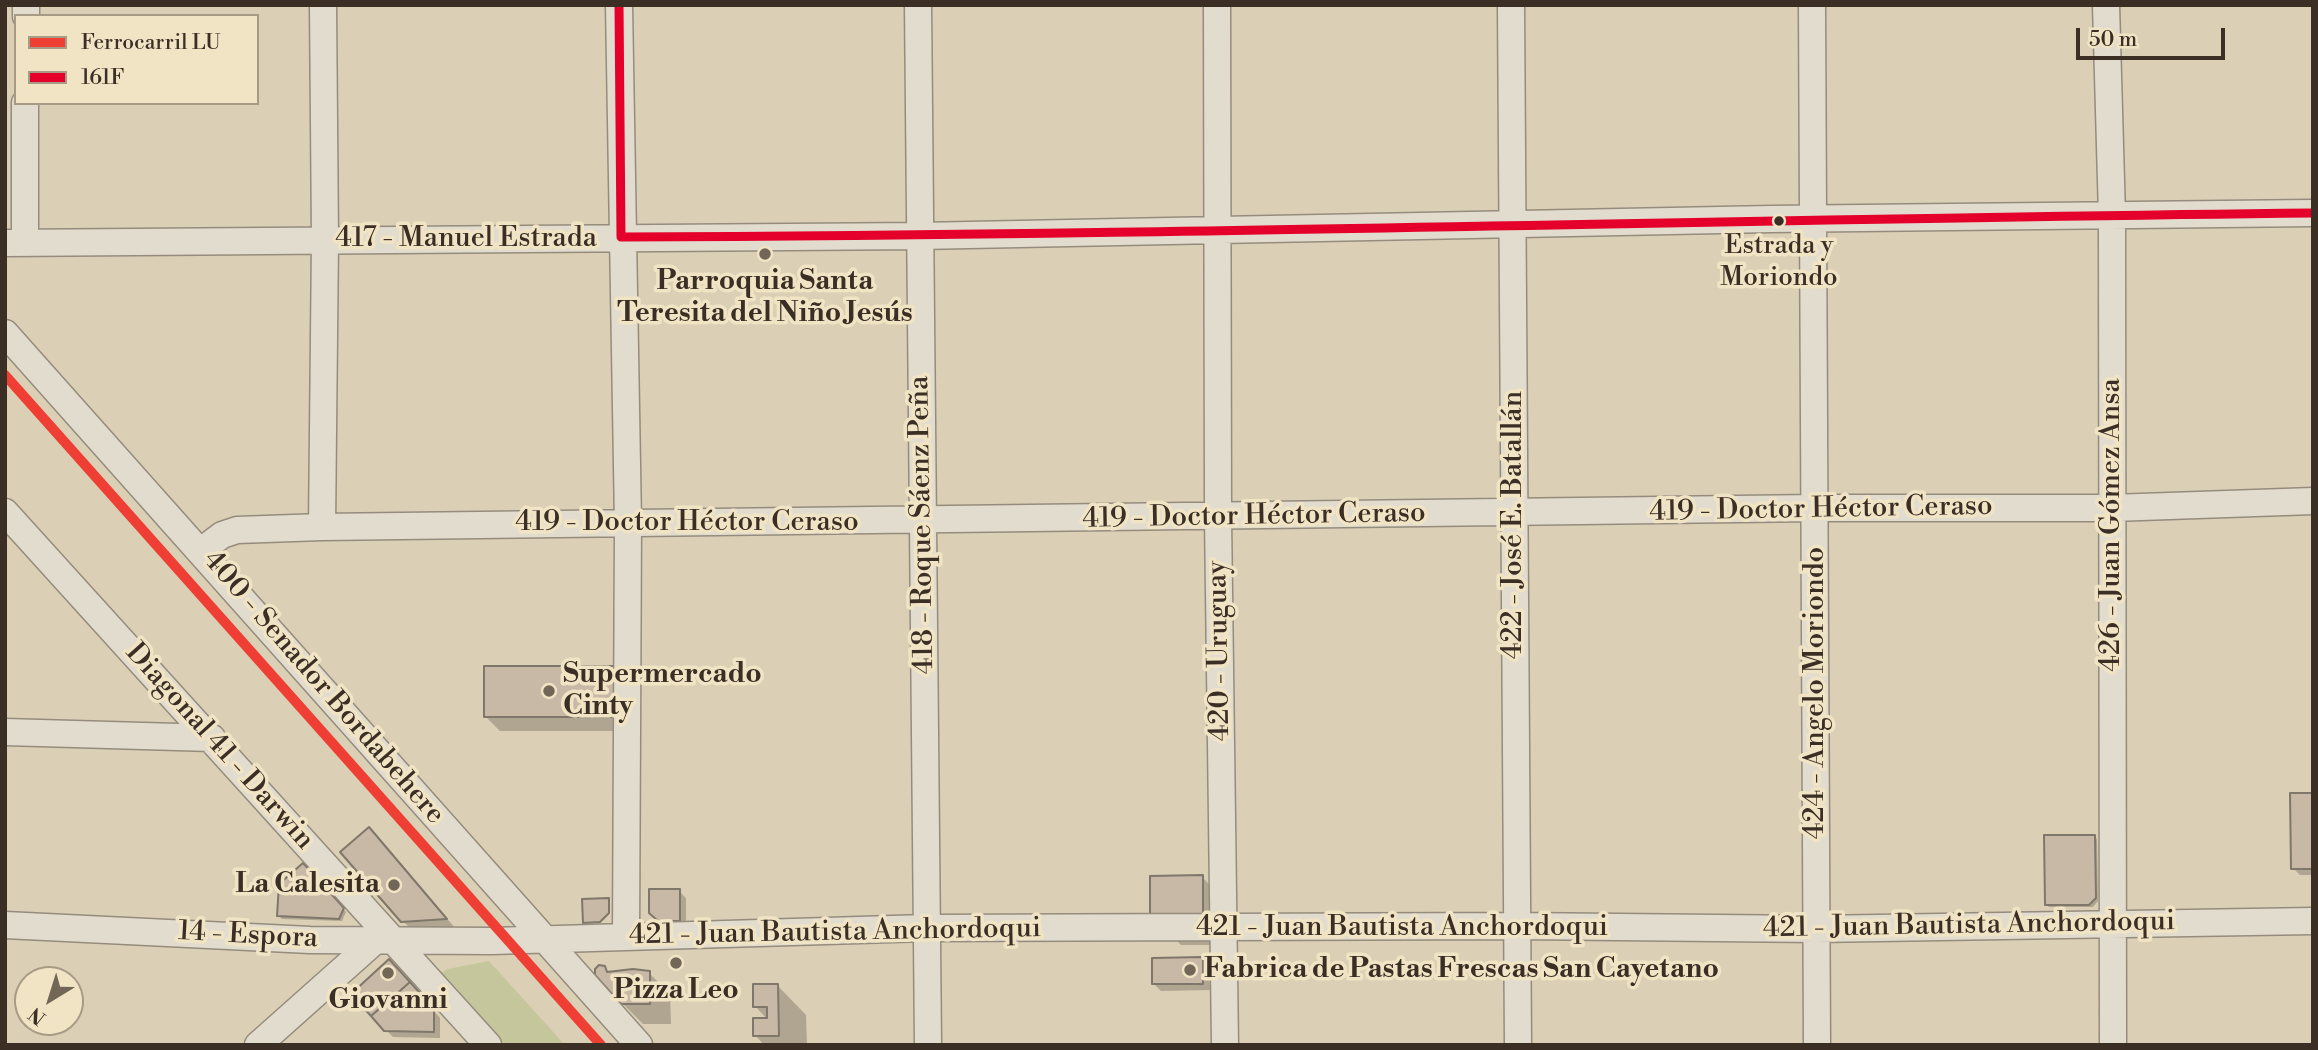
<!DOCTYPE html>
<meta charset="utf-8">
<style>
body{margin:0}
#map{position:relative;width:2318px;height:1050px;overflow:hidden;background:#dbcfb5;font-family:"Libre Bodoni",serif}
canvas{display:block}
.frame{position:absolute;inset:0;border:7px solid #3a2e25;pointer-events:none}
.legend{position:absolute;left:14px;top:14px;width:245px;height:91px;box-sizing:border-box;background:#f1e4c5;border:2px solid #a89b85;margin:0;padding:9px 12px;list-style:none;font-size:21px;color:#3a2e25}
.legend li{display:flex;align-items:center;gap:14px;height:35px}
.legend b{width:35px;border:2px solid #a89b85}
.north{position:absolute;left:14px;top:966px;width:70px;height:70px;box-sizing:border-box;background:#f1e4c5;border:2px solid #a89b85;border-radius:50%;rotate:218deg;font-size:19px;font-weight:700;line-height:28px;text-align:center;color:#3a2e25}
.north::after{content:'';display:block;margin:auto;width:24px;height:32px;background:#726657;clip-path:polygon(50% 0,100% 100%,50% 72%,0 100%)}
.scale{position:absolute;left:2076px;top:28px;width:149px;height:32px;box-sizing:border-box;border:4px solid #3a2e25;border-top:0;padding-left:9px;font-size:21px;line-height:24px;white-space:nowrap;color:#3a2e25;-webkit-text-stroke:5px #f1e4c5;paint-order:stroke}
</style>
<div id="map">
<canvas width="2318" height="1050"></canvas>
<div class="frame"></div>
<ul class="legend">
<li><b style="height:9px;background:#ef3e33"></b>Ferrocarril LU</li>
<li><b style="height:9px;background:#e4002b"></b>161F</li>
</ul>
<div class="north">N</div>
<div class="scale">50 m</div>
</div>
<script>
const ctx = document.querySelector('canvas').getContext('2d');
ctx.lineJoin = 'round';
function paint(path, color) {
  ctx.fillStyle = color;
  ctx.fill(path, 'evenodd');
}
function strokePath(path, color, width, dash) {
  ctx.strokeStyle = color;
  ctx.lineWidth = width;
  ctx.lineCap = dash ? 'butt' : 'round';
  ctx.setLineDash(dash || []);
  ctx.stroke(path);
}
function write(font, color, halo, rows, align = 'center') {
  ctx.font = font + ' "Libre Bodoni",serif';
  ctx.lineWidth = 7;
  ctx.setLineDash([]);
  ctx.textBaseline = 'middle';
  ctx.strokeStyle = halo;
  ctx.fillStyle = color;
  for (const [text, x, y, turn = 0] of rows) {
    ctx.save();
    ctx.translate(x, y);
    ctx.rotate((+turn || 0) * Math.PI / 180);
    ctx.textAlign = isNaN(turn) ? turn : align;
    if (halo) ctx.strokeText(text, 0, 0);
    ctx.fillText(text, 0, 0);
    ctx.restore();
  }
}
const green = new Path2D(`
 M489 961 565 1045H505L441 973 448 969Z`);
const shadow = new Path2D(`
 M614 668 628 682V731H500L485 716Z
 M2313 794V875H2300L2293 868Z
 M2094 836 2097 839 2098 901 2093 907H2049L2046 904Z
 M379 840 456 929 414 932 403 921Z
 M303 865 346 912 342 921 282 919 279 916Z
 M1202 877 1231 906V945H1181L1152 916Z
 M679 891 686 898V927H666L651 912Z
 M1203 959 1209 966 1210 990 1161 991 1154 984Z
 M603 967 609 973H649L670 994 671 1024H643L622 1003Z
 M400 972 440 1018V1038L393 1037 385 1029Z
 M778 986 806 1015 807 1045H764L755 1035 768 1020 755 1006Z`);
const building = new Path2D(`
 M484 666H614V717H484Z
 M2290 793H2313V869H2291Z
 M369 827 447 919 401 922 340 852Z
 M2044 835H2095L2096 898 2089 905H2045Z
 M303 863 344 908 339 919 277 916 279 884Z
 M1203 875V917H1150V876Z
 M649 889H680V921H658L649 913Z
 M609 898V913L600 922 583 923 582 899Z
 M1203 957V984H1152V958Z
 M389 959 410 982 371 1016 351 994Z
 M599 965 605 966 607 972 633 969 650 971V1004H621L595 975V969Z
 M410 982 434 1009V1032L384 1031 371 1016Z
 M753 984H778L779 1036H753V1018H767V1007H753Z`);
const minor = new Path2D(`
 M619 5 628 523 626 937
 M918 5 928 1045
 M1217 5 1218 517 1225 1045
 M1511 5 1518 1045
 M1812 5 1817 1045
 M2106 5 2112 216 2113 1045
 M26 16V5
 M25 241V103
 M5 243 919 236 1771 219 2313 213
 M5 333 639 1045
 M5 512 488 1045
 M322 527 325 240 323 5
 M201 551 222 535 237 530 322 527 1816 508H2112L2313 501
 M5 732 212 738
 M5 925 310 940 492 941 926 928 1517 926 1816 929 2313 921
 M258 1045 376 940`);
const bus1 = new Path2D(`
 M619 5 621 237C1185 235 1749 219 2313 213`);
const rail1 = new Path2D(`
 M5 375 601 1045`);
const markers = [
 [1779,221,6,"#3a2e25"],
 [765,254,7,"#726657"],
 [549,691,7,"#726657"],
 [394,885,7,"#726657"],
 [676,963,7,"#726657"],
 [1190,970,7,"#726657"],
 [388,973,7,"#726657"]
];
const busNames = [
 ["Estrada y",1779,247],
 ["Moriondo",1779,279]
];
const streetNames = [
 ["417 - Manuel Estrada",466,239],
 ["419 - Doctor Héctor Ceraso",1821,510,-1],
 ["419 - Doctor Héctor Ceraso",1254,517,-1],
 ["419 - Doctor Héctor Ceraso",687,523],
 ["418 - Roque Sáenz Peña",923,525,-91],
 ["422 - José E. Batallán",1514,525,-90],
 ["426 - Juan Gómez Ansa",2112,525,-90],
 ["420 - Uruguay",1220,651,-91],
 ["400 - Senador Bordabehere",323,688,49],
 ["424 - Angelo Moriondo",1816,693,-90],
 ["Diagonal 41 - Darwin",219,747,48],
 ["421 - Juan Bautista Anchordoqui",1969,926,-1],
 ["421 - Juan Bautista Anchordoqui",1402,928],
 ["421 - Juan Bautista Anchordoqui",835,933,-1],
 ["14 - Espora",248,936,3]
];
const poiNames = [
 ["Parroquia Santa",765,282],
 ["Teresita del Niño Jesús",765,314],
 ["Supermercado",563,675,"left"],
 ["Cinty",563,707,"left"],
 ["La Calesita",380,885,"right"],
 ["Fabrica de Pastas Frescas San Cayetano",1204,970,"left"],
 ["Pizza Leo",676,991],
 ["Giovanni",388,1001]
];
paint(green, '#c6c69c');
paint(shadow, '#0003');
paint(building, '#c8b8a6');
strokePath(building, '#7f776a', 2);
strokePath(minor, '#958c7d', 29);
strokePath(minor, '#e2dcce', 26);
strokePath(bus1, '#e4002b', 9);
strokePath(rail1, '#ef3e33', 10);
for (const [x, y, r, color] of markers) {
  const dot = new Path2D();
  dot.arc(x, y, r, 0, 2 * Math.PI);
  ctx.fillStyle = color;
  ctx.fill(dot);
  strokePath(dot, '#f1e4c5', 2.5);
}
write('26px', '#3a2e25', '#f1e4c5', busNames);
write('28px', '#3a2e25', '#f1e4c5', streetNames);
write('bold 28px', '#3a2e25', '#f1e4c5', poiNames);
</script>
